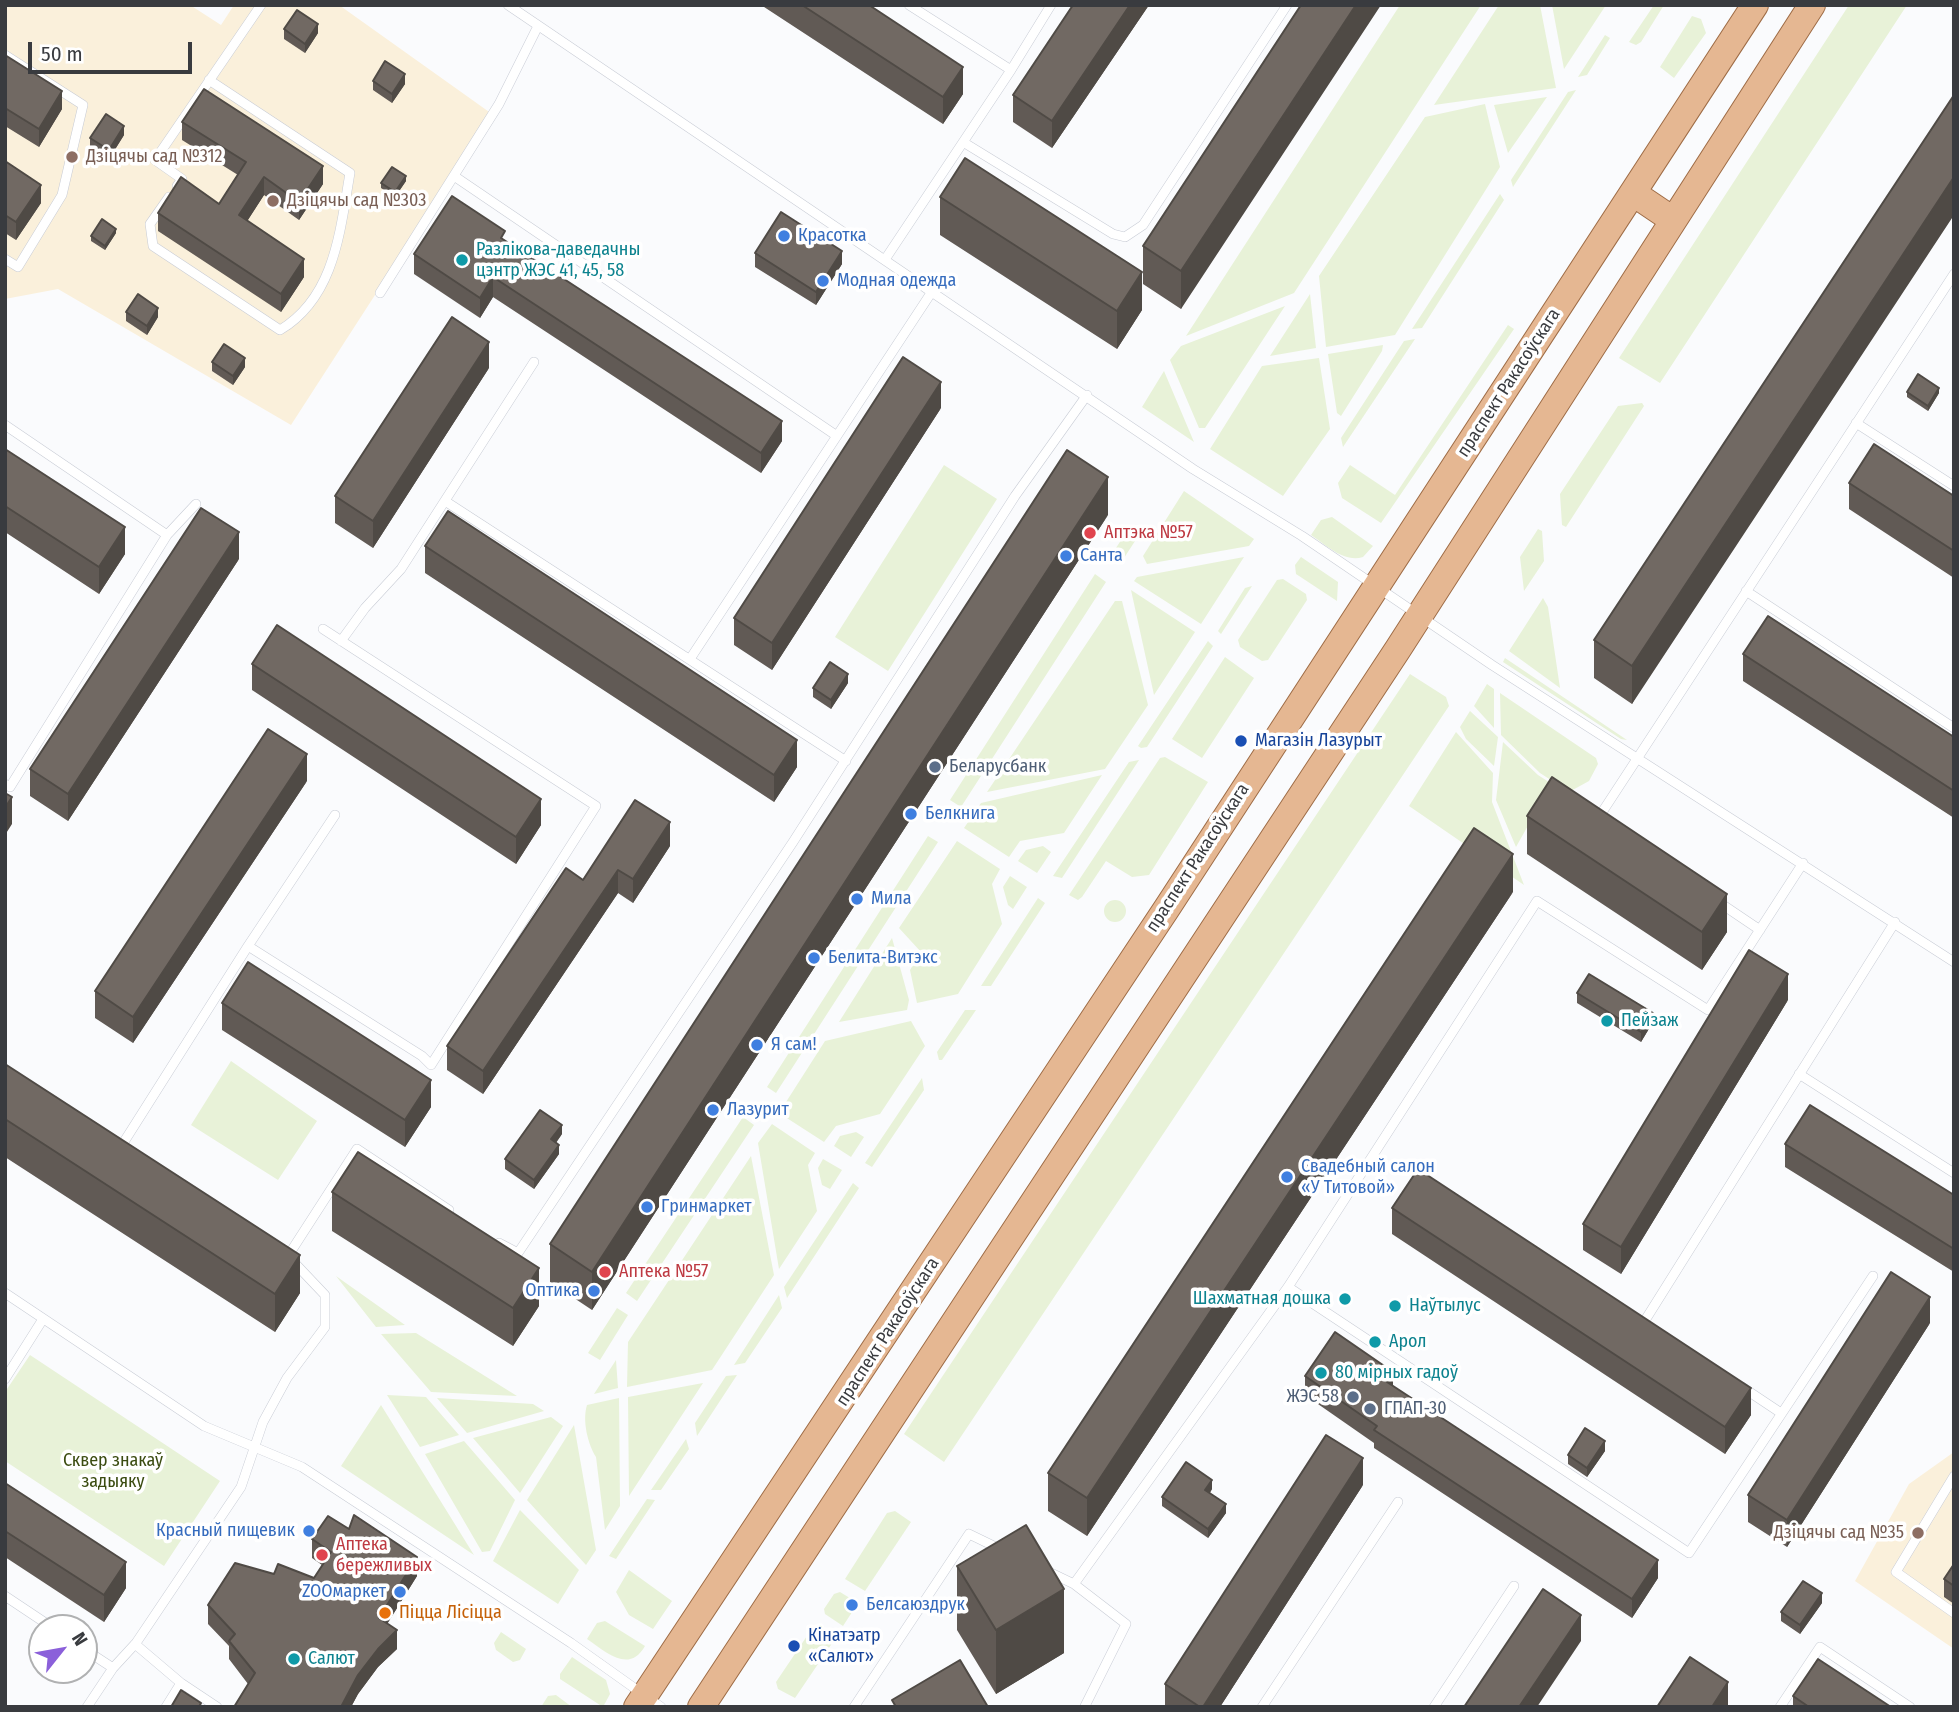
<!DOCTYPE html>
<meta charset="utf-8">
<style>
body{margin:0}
#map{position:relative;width:1959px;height:1712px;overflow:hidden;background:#fafbfd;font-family:"Fira Sans Condensed",sans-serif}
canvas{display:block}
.frame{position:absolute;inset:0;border:7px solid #393b3f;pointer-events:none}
.north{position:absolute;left:28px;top:1614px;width:70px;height:70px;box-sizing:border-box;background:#fff;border:2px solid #b0b1b2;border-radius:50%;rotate:59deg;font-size:19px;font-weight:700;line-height:28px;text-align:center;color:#393b3f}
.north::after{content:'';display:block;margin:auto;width:24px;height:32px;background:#8b60da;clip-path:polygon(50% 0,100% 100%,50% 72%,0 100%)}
.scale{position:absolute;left:28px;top:42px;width:164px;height:32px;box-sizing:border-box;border:4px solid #393b3f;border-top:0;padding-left:9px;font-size:21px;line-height:24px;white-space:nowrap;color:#393b3f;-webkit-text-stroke:5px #fff;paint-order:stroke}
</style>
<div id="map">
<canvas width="1959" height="1712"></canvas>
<div class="frame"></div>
<div class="north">N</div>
<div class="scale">50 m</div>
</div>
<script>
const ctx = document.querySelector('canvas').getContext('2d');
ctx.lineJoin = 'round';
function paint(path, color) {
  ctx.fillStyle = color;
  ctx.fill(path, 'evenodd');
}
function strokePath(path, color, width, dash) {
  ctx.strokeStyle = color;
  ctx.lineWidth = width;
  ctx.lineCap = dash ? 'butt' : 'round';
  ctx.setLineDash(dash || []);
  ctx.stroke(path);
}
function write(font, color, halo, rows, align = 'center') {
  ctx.font = font + ' "Fira Sans Condensed",sans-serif';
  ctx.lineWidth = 7;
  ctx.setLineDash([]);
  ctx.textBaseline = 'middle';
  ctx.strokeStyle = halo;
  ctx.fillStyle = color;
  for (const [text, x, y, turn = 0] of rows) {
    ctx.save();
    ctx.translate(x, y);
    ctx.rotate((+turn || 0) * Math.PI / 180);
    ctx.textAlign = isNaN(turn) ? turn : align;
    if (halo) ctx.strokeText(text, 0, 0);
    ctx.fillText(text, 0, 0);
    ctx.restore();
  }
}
const education = new Path2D(`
 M5 5H190L221 25 234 5H339L492 114 291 425 58 289 5 299Z
 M1954 1452V1649L1855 1581 1909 1484Z`);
const green = new Path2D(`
 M1400 5H1481L1294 293 1186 336Z
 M1499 5H1540L1556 88 1434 105Z
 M1552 5H1606L1564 69Z
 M1654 5H1664L1641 42 1636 45 1629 42Z
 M1849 5H1907L1660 383 1619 358Z
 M1692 16 1701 19 1706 33 1674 78 1660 67Z
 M1605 35 1610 38 1587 75 1578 77Z
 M1576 90 1513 187 1511 180 1568 92Z
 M1547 97 1508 153 1494 105Z
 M1485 104 1500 167 1395 335 1326 347 1319 276 1425 117Z
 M1500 194 1504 200 1422 328 1412 329Z
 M1310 294 1316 348 1270 356Z
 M1285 306 1205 428H1199L1170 360 1181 346Z
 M1508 325 1514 329 1381 523 1342 498 1338 483 1350 465 1395 495Z
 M1415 339 1343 447 1341 438 1404 341Z
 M1383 345 1382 351 1341 416 1337 413 1328 354Z
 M1319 358 1330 429 1283 496 1210 449 1262 366Z
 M1164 371 1194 442 1142 407Z
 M1642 403 1644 406 1566 527 1562 525 1560 494 1618 406Z
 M944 465 997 499 888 671 835 637Z
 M1184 491 1254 539 1249 546 1147 564 1143 556Z
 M1332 517 1373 546 1363 557C1344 563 1326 545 1311 535L1321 520Z
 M1129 528 1139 535 1122 561 1112 554Z
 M1538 529 1542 531 1544 561 1524 591 1520 557Z
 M1244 557 1201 624 1134 581 1137 577Z
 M1301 557 1338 582 1337 601 1296 574 1295 565Z
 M1095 574 1106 582 961 807 950 800Z
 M1283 579 1306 594 1307 600 1268 660 1262 661 1240 647 1238 640 1277 580Z
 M1252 586 1221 634 1218 631 1245 588Z
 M1131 590 1195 632 1154 695Z
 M1543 598 1548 607 1560 688 1509 651Z
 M1115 601H1122L1148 705 1105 769 987 792Z
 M1208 641 1213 646 1147 747 1141 748 1138 746Z
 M1225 657 1254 678 1202 758 1172 739Z
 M1505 658 1627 740 1621 739 1503 662Z
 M1410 674 1446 697 1449 706 944 1462 904 1434Z
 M1487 684 1494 689V728L1474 706Z
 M1500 693 1596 758 1598 764 1589 781 1569 792 1540 773 1501 735Z
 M1470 711 1498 737 1494 766 1466 739 1460 727Z
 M1456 732 1493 773 1492 802 1524 885 1409 806Z
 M1503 742 1538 775 1566 793 1534 815 1516 847 1496 800Z
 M1165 757 1208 782 1149 875 1132 877 1106 861 1082 897 1078 900 1069 895 1160 758Z
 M1139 760 1062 878 1053 876 1129 762Z
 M1102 775 1064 833 1020 841 1009 857 964 828 981 803Z
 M928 836 938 842 776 1093 767 1087Z
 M957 841 1000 869 992 884 1002 924 958 994 917 1003 910 970 921 952 899 928Z
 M1043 846 1051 852 1037 873 1018 861 1026 850Z
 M1010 876 1027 887 1013 909 1008 905 1003 887Z
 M1038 898 1045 903 991 986H981Z
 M1104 911a11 11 0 1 1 22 0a11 11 0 1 1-22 0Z
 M892 938 909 1000 907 1010 839 1022Z
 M965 1010H976L942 1060H939L937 1052Z
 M911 1021 925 1046 880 1114 836 1126 824 1142 779 1113 825 1041Z
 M231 1061 317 1121 278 1180 191 1125Z
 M922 1078 924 1090 872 1167 865 1163Z
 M743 1117 754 1125 637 1301 626 1293Z
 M772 1124 815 1153 808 1165 817 1211 779 1269 758 1143Z
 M856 1132 864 1137 851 1157 834 1146 840 1136Z
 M751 1156 774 1275 712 1370 627 1387 628 1342Z
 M823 1159 842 1170 830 1189 822 1185 818 1168Z
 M853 1183 859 1188 787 1298 784 1287Z
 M336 1276 405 1325 376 1327Z
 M779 1295 782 1308 745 1363 734 1365Z
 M617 1308 628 1315 600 1360 588 1353Z
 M416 1333 517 1396 431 1392 381 1334Z
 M30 1355 220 1481 164 1566 5 1461V1392Z
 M616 1360 618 1388 594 1394Z
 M737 1375 697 1436 695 1423 726 1376Z
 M703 1383 629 1496 628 1397Z
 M387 1395 426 1397 459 1435 420 1447Z
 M437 1398 533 1404 544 1411 467 1433Z
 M619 1398 620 1506 605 1530 596 1457C588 1444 582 1421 587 1405Z
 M381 1405 474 1555 341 1466Z
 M551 1417 563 1426 520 1493 473 1438Z
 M574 1425 596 1550 586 1565 527 1500Z
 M686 1439 689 1449 661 1490H651Z
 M464 1441 515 1500 490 1551 482 1552 425 1454Z
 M647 1499 655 1500 616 1559 609 1556Z
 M520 1510 579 1570 558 1604 493 1561Z
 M895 1511 911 1522 865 1591 845 1579 887 1513Z
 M629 1570 672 1601 653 1629 629 1615 616 1592Z
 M840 1592 858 1603 843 1626 825 1614 824 1609 834 1594Z
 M605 1621 645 1646C629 1674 606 1652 587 1639L597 1623Z
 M820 1625 837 1636 795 1698 778 1689 776 1682 813 1627Z
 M501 1632 526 1649 520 1660 513 1662 496 1650 494 1643Z
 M572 1657 606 1680 610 1694 603 1707 560 1679V1674Z
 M556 1695 572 1707H541L548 1696Z`);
const lane = new Path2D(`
 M508 5 1193 469 1302 536 1492 665 1954 962
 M5 55 83 105 62 195 18 267 5 259
 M1011 70 1051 5
 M963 142 1113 234 1125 237 1143 225 1287 5
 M454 176 837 436
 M177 186 182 179 155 160 261 5
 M169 197 150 224 153 246 280 330C335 297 340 231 350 173L209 80
 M886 258 1011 70 909 5
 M380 293 499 104 538 26
 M1856 423 1954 486
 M5 425 167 535
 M445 501 846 761
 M1746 591 1954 728
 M341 641 365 608 401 569 534 362
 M690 659 933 290
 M5 784 10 787 167 535 196 504
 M1597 820 1954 274
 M1720 903 1760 930
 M248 946 335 815
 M1799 1074 1954 1173
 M122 1145 248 946 422 1056 431 1065 596 806 323 629
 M499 1243 518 1253 793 842 1015 496 1087 395
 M1288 1287 1689 1553 1873 1276
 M5 1293 204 1426 302 1467 571 1643 661 1707
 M1644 1322 1895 922
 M5 1379 43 1319
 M1742 1387 1781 1413
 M1954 1476 1896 1572 1954 1613
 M1047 1571 1074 1584 1126 1624 1085 1706
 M1074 1584 1288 1287 1537 901 1708 1010 1803 863
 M5 1596 53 1628
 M135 1644 181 1683 166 1707
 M84 1649 113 1668
 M181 1683 217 1707
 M87 1707 113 1668 136 1643 241 1487 263 1422 287 1378 325 1327V1295L288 1256 357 1149 449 1210
 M854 1707 969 1534 1002 1550
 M1262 1707 1398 1502
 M1434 1707 1514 1586
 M1780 1707 1820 1647 1910 1707`);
const primary = new Path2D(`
 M1633 193 1673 220
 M637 1707 1167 908 1755 5
 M701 1707 1398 649 1812 5`);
const wall = new Path2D(`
 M761 5H869L963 94 943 124Z
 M1073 5H1149L1052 148 1013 122V95Z
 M1301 5 1181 309 1143 284V246Z
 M284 29 318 33 305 53 284 39Z
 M5 55 62 109 39 147 5 126Z
 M373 81 405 84 392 103 373 90Z
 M1954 95 1632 704 1594 678V640Z
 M182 122 323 184 299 220 264 195 247 221 304 277 281 312 158 231V213L219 204 238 175 182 140Z
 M124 135 109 159 90 147V138Z
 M5 161 41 203 16 240 5 233Z
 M406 181 395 197 381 188V183Z
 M940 197 1142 310 1117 349 940 235Z
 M116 233 105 250 91 241V236Z
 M505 241 782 441 761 473 493 297 480 318 414 274V254Z
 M755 253 842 264 816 305 755 267Z
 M126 312 158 317 147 335 126 321Z
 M212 362 245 367 233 385 212 371Z
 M489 368 373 548 335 523V496Z
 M1907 392 1939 393 1928 411 1907 397Z
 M941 408 772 670 734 645V618Z
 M5 449 125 554 99 594 5 532Z
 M1849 483 1954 496V578L1849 509Z
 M1108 515 592 1310 550 1282V1244Z
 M425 546 797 767 774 802 425 573Z
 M239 559 68 821 30 796V769Z
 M1743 654 1954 737V818L1743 681Z
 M252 664 541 825 516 864 252 690Z
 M848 683 831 709 813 697V688Z
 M307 781 133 1043 95 1018V991Z
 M1527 816 1727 932 1702 970 1527 854Z
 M670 846 633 903 618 893 483 1094 447 1070V1046L583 880Z
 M1513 892 1087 1536 1048 1511V1473Z
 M1577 993 1653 1022 1641 1042 1577 1003Z
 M1788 1000 1621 1274 1583 1250V1224Z
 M222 1003 431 1107 405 1147 222 1030Z
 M5 1064 300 1293 275 1332 5 1157Z
 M562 1134 556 1143 559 1154 534 1189 505 1169V1159Z
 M1785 1144 1954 1195V1272L1785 1167Z
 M332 1192 539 1306 513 1346 332 1231Z
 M1392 1208 1751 1415 1725 1454 1392 1234Z
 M1930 1323 1787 1547 1748 1522V1495Z
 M1305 1376 1393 1387 1658 1578 1632 1618 1374 1448V1443L1305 1395Z
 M1605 1451 1587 1477 1568 1464V1455Z
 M5 1483 126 1588 104 1622 5 1557Z
 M1363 1485 1220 1707H1165V1684Z
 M1212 1489 1210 1493 1226 1513 1208 1538 1162 1506V1497Z
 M312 1539 417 1576 387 1624 397 1649 378 1667 358 1694 351 1707H234L248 1684 229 1659V1646L208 1624V1605L274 1574 314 1578 322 1565 312 1558Z
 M1954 1564V1604L1944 1597V1579Z
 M957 1566 1064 1653 996 1694 957 1630Z
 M1822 1603 1800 1634 1781 1621V1612Z
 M1793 1696 1891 1707H1793Z`);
const shadedWall = new Path2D(`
 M1130 5H1149L1052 148V121Z
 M1356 5H1381L1181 309V271Z
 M318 24V33L305 53V44Z
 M963 67V94L943 124V97Z
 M405 74V84L392 103V94Z
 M62 91V109L39 147V129Z
 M124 126V135L109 159V150Z
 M323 166V184L299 220V202Z
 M406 176V181L395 197V192Z
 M264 177V195L239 234V215Z
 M1954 177V215L1632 704V666Z
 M41 185V203L16 240V222Z
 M116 229V233L105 250V246Z
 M842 251V264L816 305V292Z
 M304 259V277L281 312V294Z
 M1142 272V310L1117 349V311Z
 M493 277V297L480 318V298Z
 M158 308V317L147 335V326Z
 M489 342V368L373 548V521Z
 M245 358V367L233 385V376Z
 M941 382V408L772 670V643Z
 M1939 388V393L1928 411V406Z
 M782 421V441L761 473V453Z
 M1108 477V515L592 1310V1272Z
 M125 527V554L99 594V567Z
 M239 532V559L68 821V794Z
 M848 674V683L831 709V700Z
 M797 740V767L774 802V775Z
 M307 754V781L133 1043V1017Z
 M12 797V824L5 835V808Z
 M541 799V825L516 864V837Z
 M670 822V846L633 903V879Z
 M1513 854V892L1087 1536V1498Z
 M618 870V893L483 1094V1071Z
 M1727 894V932L1702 970V932Z
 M1788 974V1000L1621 1274V1247Z
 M1653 1013V1022L1641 1042V1032Z
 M431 1080V1107L405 1147V1120Z
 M562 1125V1134L551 1149V1139Z
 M559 1145V1154L534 1189V1180Z
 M300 1255V1293L275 1332V1294Z
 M539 1268V1306L513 1346V1308Z
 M1930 1297V1323L1787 1547V1520Z
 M1393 1372V1390L1387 1382Z
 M1751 1388V1415L1725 1454V1427Z
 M1605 1441V1451L1587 1477V1468Z
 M1363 1458V1485L1220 1707H1203Z
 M1212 1480V1489L1205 1499V1490Z
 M1226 1504V1513L1208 1538V1529Z
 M417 1557V1576L379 1637V1618Z
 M1658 1560V1578L1632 1618V1599Z
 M126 1562V1588L104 1622V1595Z
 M1064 1589V1653L996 1694V1630Z
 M1822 1593V1603L1800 1634V1625Z
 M1581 1615V1641L1537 1707H1519Z
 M397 1630V1649L378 1667 358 1694 351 1707H341L358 1675 378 1649Z
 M1728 1682V1707H1712Z`);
const building = new Path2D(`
 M802 5H869L963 67 943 97Z
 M1073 5H1130L1052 121 1013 95Z
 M1301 5H1356L1181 271 1143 246Z
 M297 10 318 24 305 44 284 29Z
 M5 55 62 91 39 129 5 108Z
 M385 61 405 74 392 94 373 81Z
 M204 89 323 166 299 202 264 177 239 215 304 259 281 294 158 213 181 177 219 204 246 162 182 122Z
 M1954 95V177L1632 666 1594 640Z
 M106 114 124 126 109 150 90 138Z
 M965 158 1142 272 1117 311 940 197Z
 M5 161 41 185 16 222 5 215Z
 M392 167 406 176 395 192 381 183Z
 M452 196 505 231 501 238 782 421 761 453 493 277 480 298 414 254Z
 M781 212 842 251 816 292 755 253Z
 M102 219 116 229 105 246 91 236Z
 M138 294 158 308 147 326 126 312Z
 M452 317 489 342 373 521 335 496Z
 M224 344 245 358 233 376 212 362Z
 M903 357 941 382 772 643 734 618Z
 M1918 374 1939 388 1928 406 1907 392Z
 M1874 444 1954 496V551L1849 483Z
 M5 449 125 527 99 567 5 506Z
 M1067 450 1108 477 592 1272 550 1244Z
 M201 508 239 532 68 794 30 769Z
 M448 511 797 740 774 775 425 546Z
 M1768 616 1954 737V791L1743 654Z
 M277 625 541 799 516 837 252 664Z
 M830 662 848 674 831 700 813 688Z
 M268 729 307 754 133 1017 95 991Z
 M1552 777 1727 894 1702 932 1527 816Z
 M5 793 12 797 5 808Z
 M635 800 670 822 633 879 618 870 483 1071 447 1046 566 868 583 880Z
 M1474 828 1513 854 1087 1498 1048 1473Z
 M1749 950 1788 974 1621 1247 1583 1224Z
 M248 962 431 1080 405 1120 222 1003Z
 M1589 974 1653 1013 1641 1032 1577 993Z
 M5 1064 300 1255 275 1294 5 1119Z
 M1810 1105 1954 1195V1249L1785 1144Z
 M540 1110 562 1125 551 1139 559 1145 534 1180 505 1159Z
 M358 1152 539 1268 513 1308 332 1192Z
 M1418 1169 1751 1388 1725 1427 1392 1208Z
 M1891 1272 1930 1297 1787 1520 1748 1495Z
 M1335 1332 1393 1372 1387 1382 1658 1560 1632 1599 1374 1430 1377 1426 1305 1376Z
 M1585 1428 1605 1441 1587 1468 1568 1455Z
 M1326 1435 1363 1458 1203 1707H1200L1165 1684Z
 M1186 1462 1212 1480 1205 1490 1226 1504 1208 1529 1162 1497Z
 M5 1483 126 1562 104 1595 5 1531Z
 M354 1515 417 1557 379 1618 397 1630 378 1649 358 1675 341 1707H234L255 1673 229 1641 235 1634 208 1605 235 1563 274 1574 278 1564 314 1578 331 1552 312 1539 328 1516 349 1529Z
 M1026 1525 1064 1589 996 1630 957 1566Z
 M1954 1564V1586L1944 1579Z
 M1803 1581 1822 1593 1800 1625 1781 1612Z
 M1543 1589 1581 1615 1519 1707H1464Z
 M1690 1657 1728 1682 1712 1707H1657Z
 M1818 1659 1891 1707H1809L1793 1696Z
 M960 1660 988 1707H896L892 1700Z
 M181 1690 201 1703 199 1707H171Z`);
const markers = [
 [72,157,7,"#8d6e63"],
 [273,201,7,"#8d6e63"],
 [784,236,7,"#3f7fe0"],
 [462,260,7,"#0f9aa8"],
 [823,281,7,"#3f7fe0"],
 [1090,533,7,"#e0444e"],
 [1066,556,7,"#3f7fe0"],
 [1241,741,7,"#1a4fb4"],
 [935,767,7,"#5c6f8a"],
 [911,814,7,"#3f7fe0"],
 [857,899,7,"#3f7fe0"],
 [814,958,7,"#3f7fe0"],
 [1607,1021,7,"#0f9aa8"],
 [757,1045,7,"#3f7fe0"],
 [713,1110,7,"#3f7fe0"],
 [1287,1177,7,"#3f7fe0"],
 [647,1207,7,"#3f7fe0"],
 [605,1272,7,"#e0444e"],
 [594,1291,7,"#3f7fe0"],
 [1345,1299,7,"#0f9aa8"],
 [1395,1306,7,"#0f9aa8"],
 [1375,1342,7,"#0f9aa8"],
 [1321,1373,7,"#0f9aa8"],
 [1353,1397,7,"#5c6f8a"],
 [1370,1409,7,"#5c6f8a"],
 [309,1531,7,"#3f7fe0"],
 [1918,1533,7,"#8d6e63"],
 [322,1555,7,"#e0444e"],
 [400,1592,7,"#3f7fe0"],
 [852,1605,7,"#3f7fe0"],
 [385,1613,7,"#e8710a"],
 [794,1646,7,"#1a4fb4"],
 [294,1659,7,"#0f9aa8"]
];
const educationNames = [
 ["Дзіцячы сад №312",86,157],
 ["Дзіцячы сад №303",287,201],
 ["Дзіцячы сад №35",1904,1533,"right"]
];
const shopNames = [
 ["Красотка",798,236],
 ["Модная одежда",837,281],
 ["Санта",1080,556],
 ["Белкнига",925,814],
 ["Мила",871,899],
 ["Белита-Витэкс",828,958],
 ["Я сам!",771,1045],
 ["Лазурит",727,1110],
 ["Свадебный салон",1301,1167],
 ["«У Титовой»",1301,1188],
 ["Гринмаркет",661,1207],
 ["Оптика",580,1291,"right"],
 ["Красный пищевик",295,1531,"right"],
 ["ZOOмаркет",386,1592,"right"],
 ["Белсаюздрук",866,1605]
];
const cultureNames = [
 ["Разлікова-даведачны",476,250],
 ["цэнтр ЖЭС 41, 45, 58",476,271],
 ["Пейзаж",1621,1021],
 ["Шахматная дошка",1331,1299,"right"],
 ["Наўтылус",1409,1306],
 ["Арол",1389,1342],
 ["80 мірных гадоў",1335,1373],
 ["Салют",308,1659]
];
const streetNames = [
 ["праспект Ракасоўскага",1509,383,-57],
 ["праспект Ракасоўскага",1198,858,-57],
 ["праспект Ракасоўскага",888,1332,-57]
];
const healthNames = [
 ["Аптэка №57",1104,533],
 ["Аптека №57",619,1272],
 ["Аптека",336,1545],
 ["бережливых",336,1566]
];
const transitNames = [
 ["Магазін Лазурыт",1255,741],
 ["Кінатэатр",808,1636],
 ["«Салют»",808,1657]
];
const serviceNames = [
 ["Беларусбанк",949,767],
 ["ЖЭС 58",1339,1397,"right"],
 ["ГПАП-30",1384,1409]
];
const parkNames = [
 ["Сквер знакаў",113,1461],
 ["задыяку",113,1482]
];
const foodNames = [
 ["Піцца Лісіцца",399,1613]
];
paint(education, '#faf0db');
paint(green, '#e8f2d8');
strokePath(lane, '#c8ccd5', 10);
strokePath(primary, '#9e6c46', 28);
strokePath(lane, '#fff', 9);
strokePath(primary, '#e5b792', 26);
paint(wall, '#615a55');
paint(shadedWall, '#4f4a45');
paint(building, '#716963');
strokePath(building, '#4f4a45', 2);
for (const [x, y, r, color] of markers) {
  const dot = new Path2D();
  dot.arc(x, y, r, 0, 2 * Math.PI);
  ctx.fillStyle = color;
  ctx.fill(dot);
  strokePath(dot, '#fff', 2.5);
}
write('18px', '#785e54', '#fff', educationNames, 'left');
write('18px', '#366cbe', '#fff', shopNames, 'left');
write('18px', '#0d838f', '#fff', cultureNames, 'left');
write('18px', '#393b3f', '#fff', streetNames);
write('18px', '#be3a42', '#fff', healthNames, 'left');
write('18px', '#164399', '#fff', transitNames, 'left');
write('18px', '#4e5e75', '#fff', serviceNames, 'left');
write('18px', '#3b4c11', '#fff', parkNames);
write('18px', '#c56008', '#fff', foodNames, 'left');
</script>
